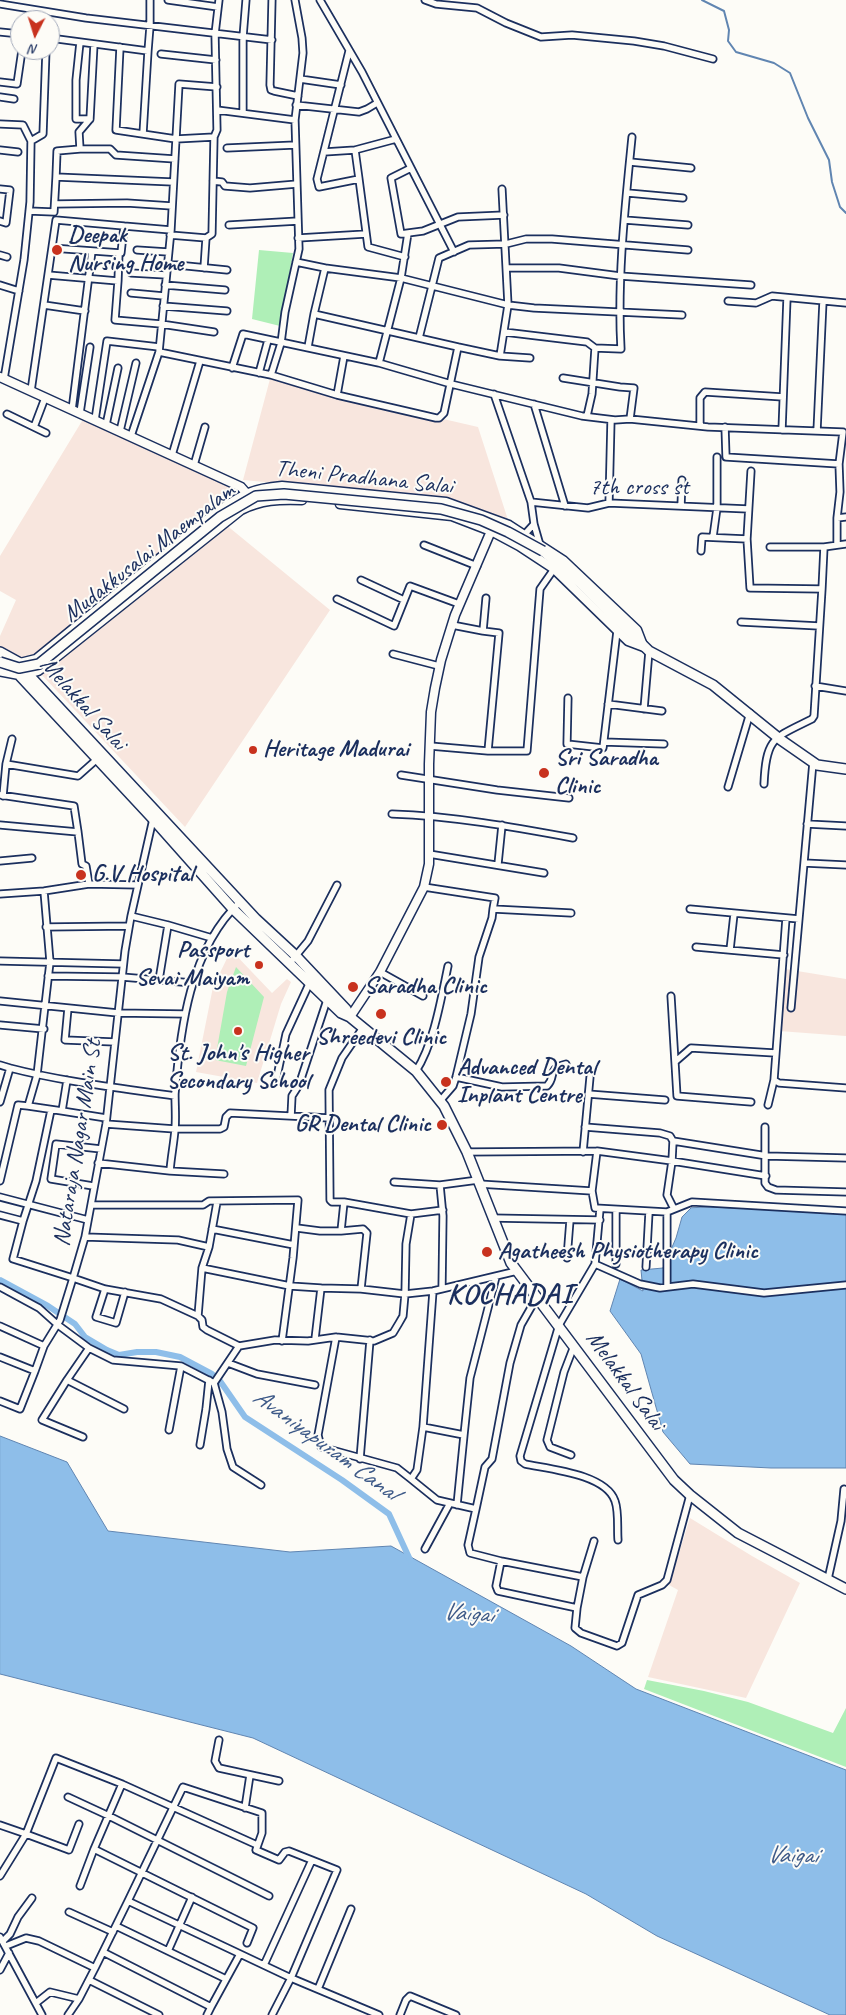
<!DOCTYPE html>
<style>
body{margin:0}
#map{position:relative;width:846px;height:2015px;overflow:hidden;background:#fdfcf7;font-family:Caveat,sans-serif}
canvas{display:block}
.north{position:absolute;left:10px;top:10px;width:50px;height:50px;box-sizing:border-box;background:#fdfcf7;border:1px solid #a3aaba;border-radius:50%;rotate:185deg;font-size:14px;font-weight:700;line-height:20px;text-align:center;color:#1b2f5e}
.north::after{content:'';display:block;margin:auto;width:18px;height:22px;background:#c8321e;clip-path:polygon(50% 0,100% 100%,50% 72%,0 100%)}
</style>
<div id="map">
<canvas width="846" height="2015"></canvas>
<div class="north">N</div>
</div>
<script>
const ctx = document.querySelector('canvas').getContext('2d');
ctx.lineJoin = 'round';
function paint(path, color) {
  ctx.fillStyle = color;
  ctx.fill(path, 'evenodd');
}
function strokePath(path, color, width, dash) {
  ctx.strokeStyle = color;
  ctx.lineWidth = width;
  ctx.lineCap = dash ? 'butt' : 'round';
  ctx.setLineDash(dash || []);
  ctx.stroke(path);
}
function write(font, color, halo, rows, align = 'center') {
  ctx.font = font + ' Caveat,sans-serif';
  ctx.lineWidth = 4;
  ctx.setLineDash([]);
  ctx.textBaseline = 'middle';
  ctx.strokeStyle = halo;
  ctx.fillStyle = color;
  for (const [text, x, y, turn = 0] of rows) {
    ctx.save();
    ctx.translate(x, y);
    ctx.rotate((+turn || 0) * Math.PI / 180);
    ctx.textAlign = isNaN(turn) ? turn : align;
    if (halo) ctx.strokeText(text, 0, 0);
    ctx.fillText(text, 0, 0);
    ctx.restore();
  }
}
const built = new Path2D(`
 M270 379 478 427 509 523 447 499 243 480Z
 M85 416 233 485 208 513 32 656 21 658 0 648V636L16 600 0 591V556Z
 M225 524 330 610 185 827 40 673Z
 M231 950 272 993 287 979 291 982 281 1004 257 1083 196 1072 215 977H218Z
 M785 969 846 979V1036L779 1031Z
 M690 1518 752 1556 800 1583 746 1698 648 1677 678 1590 669 1585Z`);
const green = new Path2D(`
 M259 250 293 253 280 326 252 319Z
 M236 967 264 997 246 1066 215 1060 227 992Z
 M647 1680 704 1691 748 1702 833 1733 846 1708V1767L644 1689Z`);
const water = new Path2D(`
 M711 1207 846 1213V1468H771L690 1464 663 1432 641 1354 610 1311 620 1279 643 1291 641 1270 663 1268 676 1238 682 1217 691 1208Z
 M0 1436 67 1462 108 1531 290 1552 391 1546 571 1646 636 1689 846 1770V2015H830L657 1936 586 1894 253 1738 0 1674Z`);
const stream = new Path2D(`
 M702 0 724 11 729 30 728 41 736 52 774 63 790 73 808 118 829 160 832 182 840 207 846 213`);
const canal = new Path2D(`
 M0 1280 48 1306 75 1324 85 1337 107 1350 119 1355 137 1352H156L180 1357 212 1374 220 1381 245 1417 342 1480 389 1514 412 1564`);
const street = new Path2D(`
 M168 0 218 7
 M272 0 270 85 271 90 274 91 298 96
 M320 0 362 72 454 252
 M425 0 436 4 477 8 506 23 541 37 572 35 634 41 664 46 713 59
 M0 4 86 18 272 40
 M0 32 20 34
 M50 38 148 51 150 26V0
 M80 42 76 80V119H90L94 44
 M120 47 116 130 176 139 214 137
 M349 51 317 179 319 187 359 179 368 247 405 257
 M161 54 216 60
 M300 79 341 85
 M0 82 17 84 22 50
 M0 97 14 99
 M296 105 359 112 367 109 377 103
 M217 110 295 120
 M243 113V37L246 0
 M90 119 79 132 80 149H110L116 155 175 159
 M0 124 23 125 31 141
 M143 134 148 51
 M227 148 295 145
 M0 150 18 152
 M355 150 359 179
 M324 152 355 150 396 139
 M630 162 691 168
 M56 177 57 151 80 149
 M213 181 222 182 225 186 250 188 297 184
 M0 189 10 190 6 223 0 221
 M502 189 508 305 534 308 682 315
 M628 193 683 198
 M55 204 127 203 172 206
 M29 211 54 212 56 177 173 182
 M625 220 688 225
 M229 225 298 221
 M408 233 401 234 391 178 411 168
 M170 235 206 238
 M298 238 366 234
 M52 248 121 253 124 226 171 230
 M137 250 168 252
 M0 255 7 257
 M167 264 227 270
 M204 268 206 238 212 234 214 137 217 130 215 34 219 0
 M507 268H559L620 276 751 285
 M131 273 166 275
 M48 275 118 281 115 320 161 324 214 332
 M118 281 119 253
 M0 285 19 291
 M165 285 225 290
 M131 293 164 296
 M728 301 756 303 772 296 846 303
 M44 305 85 311
 M163 306 227 311
 M314 314 325 268
 M504 332 587 342 595 348
 M419 338 439 258 469 245 506 244 526 239H552L688 250
 M308 347 314 314 458 347
 M159 352 271 375 281 343 285 312 299 249 295 120 303 53 302 38 295 0
 M500 356 530 358
 M379 363 401 278 408 233 423 231 458 217 504 215
 M232 368 243 334 379 363 451 384 582 416 615 420 630 419 708 427 843 432 839 464 840 492 837 518
 M259 373 268 340
 M271 375 337 395 436 418H439L444 413 458 347 500 356 508 305 401 278 325 268 296 262
 M563 378 620 387 634 388 630 419
 M4 379 24 260 30 202 31 141 43 134 46 50
 M31 391 56 220 124 226
 M494 394 531 502 534 524 540 545
 M337 395 344 356
 M534 404 565 506
 M72 410 92 251
 M80 413 90 347
 M7 414 46 433
 M587 416 592 394 595 348 621 349C617 279 625 207 632 137
 M95 420 107 341 159 347
 M106 425 118 368
 M700 426V398L705 392 783 397
 M34 427 45 398
 M725 427 726 457 839 464
 M782 430 787 298
 M120 431 136 363
 M817 431 823 301
 M131 436 159 352 171 230 179 84 217 87
 M172 455 200 361
 M194 465 205 427
 M751 471 747 539 750 588 822 589 814 716 812 719C774 738 766 737 764 784
 M531 502 588 508 609 503 748 509
 M609 503 611 420
 M681 506 682 480
 M524 535 534 524
 M713 537 717 508V457
 M424 545 477 566
 M837 545V518L846 517
 M770 547H824
 M701 551 702 537 747 539
 M361 580 404 600
 M822 589 824 547 846 544
 M337 599 394 626 410 586 459 604
 M741 622 819 626
 M452 625 483 631
 M393 654 439 666
 M815 686 846 691
 M568 698 567 744 603 748 617 631
 M608 704 662 711
 M644 709 649 651
 M604 742 664 744
 M430 746 488 751 499 633 483 631 486 598
 M488 751H527L540 589 554 569
 M6 764 12 739
 M401 775 497 790 569 798
 M728 787 750 713
 M0 795 74 806 78 832 0 825
 M3 796 6 764 78 776 96 760
 M392 814C453 816 513 827 573 838
 M153 819 131 916 125 951 106 1124 85 1237 73 1278 105 1289 161 1299 198 1316 202 1320 203 1327 207 1330 239 1346 275 1340 308 1341 336 1337 374 1341 393 1333 399 1323 403 1316 405 1294 433 1291 517 1271
 M807 824 846 826
 M78 832 82 864 86 866 89 884
 M429 854 544 873
 M0 861 32 858
 M804 863 846 865
 M498 864 502 825
 M424 887 495 898 493 909
 M0 894 44 891 89 884 138 885
 M690 909 799 919
 M131 916 168 925
 M786 918 774 1080 779 1083 846 1088
 M46 927 129 926
 M696 947 784 955
 M730 950 734 914
 M0 961 123 964
 M289 964 308 941 337 885
 M380 972 423 996
 M48 976 122 977 193 983
 M159 980 168 925 212 938
 M671 996 677 1096 751 1102
 M0 1001 118 1013 185 1014
 M68 1008 65 1040 115 1042
 M791 1008 813 762
 M0 1025 44 1029
 M676 1061 691 1048 775 1053
 M0 1065 10 1068
 M416 1071C434 1043 441 999 448 966
 M456 1077 502 1087 547 1086C557 1076 546 1069 566 1064
 M67 1080 62 1111 106 1118
 M276 1081 286 1034 310 982
 M588 1094 665 1100
 M440 1101 453 1086 456 1077 471 1014 479 957 492 918 493 909 571 913
 M0 1102 10 1068C64 1082 120 1088 175 1096
 M768 1105 774 1080
 M28 1106 62 1111
 M291 1116 292 1096 299 1085 327 1000
 M106 1124 175 1129H220L224 1127 226 1117 230 1113 330 1118
 M585 1127 660 1133 670 1136 673 1141 672 1161 766 1176
 M765 1127V1183L768 1187 776 1190 846 1192
 M673 1141 767 1156 846 1158
 M597 1151 672 1161 667 1195 674 1209
 M467 1152 597 1151 592 1191 595 1208 667 1212
 M583 1152 590 1077
 M98 1163 170 1171 224 1174
 M170 1171C171 1157 174 1143 175 1129 176 1118 175 1106 175 1094 180 1030 190 948 240 902
 M0 1181 18 1105 28 1106 37 1075 50 962 44 891
 M394 1182 440 1185 478 1180
 M479 1184 592 1191
 M440 1185 443 1216 442 1288
 M93 1186 51 1179 56 1144 101 1149
 M0 1197 88 1220
 M344 1202 411 1214 443 1210
 M92 1205H203L209 1201 298 1200 293 1258 282 1341
 M0 1215 23 1221 13 1259 73 1278 60 1320 44 1346 35 1371 0 1357
 M492 1218 600 1220
 M23 1221 36 1181 51 1110
 M297 1228 320 1231H341L344 1202H332L330 1200 329 1090 342 1058 362 1029
 M212 1229 294 1245
 M341 1231 363 1229 367 1233 361 1289
 M85 1237 178 1240 209 1247
 M567 1258 570 1220
 M595 1264 600 1209
 M616 1264V1210
 M646 1267 649 1212
 M202 1268 290 1286 321 1288 315 1339
 M0 1287 39 1308 58 1325 89 1348 67 1380 124 1409
 M667 1287V1212L692 1202 846 1211
 M321 1288 361 1289 405 1294 406 1244 411 1214
 M105 1289 96 1317 116 1323 125 1292
 M198 1316 202 1268 209 1247 217 1202
 M0 1326 44 1346
 M336 1337 318 1435 321 1447 397 1468 411 1479 417 1470 423 1427 433 1291
 M89 1348 113 1360 181 1366 214 1383 239 1346
 M228 1363 257 1374 315 1385
 M67 1380 42 1420 83 1437
 M214 1383 222 1412 227 1449 233 1467 261 1485
 M0 1401 20 1409 35 1371
 M423 1427 464 1435 457 1505
 M169 1430 181 1366
 M464 1435 470 1378 496 1277
 M200 1445 206 1409 209 1380
 M571 1455 550 1447 547 1440 564 1372 574 1346
 M360 1459 370 1340
 M411 1479 437 1500 476 1509 485 1467 492 1459 510 1363 521 1325 537 1297
 M476 1509 468 1545 470 1553 501 1561 583 1577 577 1608 575 1628 581 1633 617 1646 622 1643 638 1595 662 1585 667 1580 690 1495
 M618 1540C617 1528 619 1512 615 1501 606 1474 549 1469 525 1464L521 1461 520 1456 559 1325 595 1264 640 1284 660 1288 693 1284 764 1293 846 1285
 M425 1549 450 1503
 M501 1561 496 1586 498 1591 577 1608
 M583 1577 594 1541
 M828 1579 841 1521 844 1489
 M219 1740 215 1761 219 1768 279 1781
 M122 1784 94 1849 253 1928 247 1943
 M183 1787 262 1813V1833L256 1850 279 1860 285 1852 289 1851 337 1870 291 1978 128 1901Z
 M68 1797 109 1816 269 1896
 M245 1808 250 1775
 M0 1825 26 1834 56 1758 122 1784 257 1845
 M0 1876 26 1834 69 1850 79 1824
 M80 1886 94 1849
 M69 1912 113 1932
 M116 1926 226 1979
 M0 1937 42 2015
 M3 1941 10 1934 18 1917 32 1898
 M6 1946 26 1938 39 1941 95 1968 128 1901
 M168 1951 192 1897
 M103 1952 211 2007 207 2015
 M264 1965 312 1860
 M0 1970 9 1953
 M89 1980 159 2015
 M318 1989 351 1909
 M36 2003 50 1992 79 1999 95 1968
 M211 2007 240 1954
 M68 2015 79 1999
 M272 2015 291 1978 379 2015
 M400 2015 406 2000 410 1996 456 2015`);
const secondary = new Path2D(`
 M0 377 241 487 248 495
 M340 504 452 516 491 531 519 546 554 569 628 641 644 647
 M20 663 36 659 215 513C242 495 249 489 282 486L446 502 509 525 563 560 637 630 642 643
 M28 674 38 671 49 663 241 510C261 500 279 499 302 500
 M350 1017 380 972 424 887 429 864V764L431 712 435 688 441 660 455 615 491 531`);
const primary = new Path2D(`
 M543 551 580 583 649 651 713 685 781 740 817 765 846 769
 M0 652 20 663
 M20 663 19 675 153 819 233 909 341 1013 350 1017 416 1071 444 1106 467 1152 511 1263 674 1480 690 1495 738 1533 846 1589
 M20 663 28 674 256 919 296 956 346 1009 350 1017
 M0 671 22 675`);
const primaryBridge = new Path2D(`
 M0 662 19 668 39 664 220 517 256 496 284 494 441 509 481 520 508 532 543 551`);
const markers = [
 [57,250,6,"#c8321e"],
 [253,750,5,"#c8321e"],
 [544,773,6,"#c8321e"],
 [81,875,6,"#c8321e"],
 [259,965,5,"#c8321e"],
 [353,987,6,"#c8321e"],
 [381,1014,6,"#c8321e"],
 [238,1031,5,"#c8321e"],
 [446,1082,6,"#c8321e"],
 [442,1125,6,"#c8321e"],
 [487,1252,6,"#c8321e"]
];
const poiNames = [
 ["Deepak",68,236],
 ["Nursing Home",68,264],
 ["Heritage Madurai",263,750],
 ["Sri Saradha",555,759],
 ["Clinic",555,787],
 ["G.V Hospital",92,875],
 ["Passport",249,951,"right"],
 ["Sevai Maiyam",249,979,"right"],
 ["Saradha Clinic",364,987],
 ["Shreedevi Clinic",381,1038,"center"],
 ["St. John's Higher",238,1054,"center"],
 ["Secondary School",238,1082,"center"],
 ["Advanced Dental",457,1068],
 ["Inplant Centre",457,1096],
 ["GR Dental Clinic",431,1125,"right"],
 ["Agatheesh Physiotherapy Clinic",498,1252]
];
const streetNames = [
 ["Theni Pradhana Salai",364,478,6],
 ["7th cross st",639,488],
 ["Mudakkusalai Maempalam",149,553,-38],
 ["Melakkal Salai",83,704,48],
 ["Nataraja Nagar Main St",78,1143,-81],
 ["Melakkal Salai",625,1381,54]
];
const waterNames = [
 ["Avaniyapuram Canal",325,1445,36],
 ["Vaigai",468,1614,4],
 ["Vaigai",792,1856,1]
];
const districtNames = [
 ["KOCHADAI",510,1295]
];
paint(built, '#f8e6de');
paint(green, '#afefb7');
paint(water, '#8ebee9');
strokePath(water, '#6085b1', 1);
strokePath(stream, '#6085b1', 2);
strokePath(canal, '#8ebee9', 6);
strokePath(street, '#1b2f5e', 9);
strokePath(secondary, '#1b2f5e', 11);
strokePath(primary, '#1b2f5e', 12);
strokePath(street, '#fdfcf7', 5.5);
strokePath(secondary, '#fdfcf7', 8);
strokePath(primary, '#fdfcf7', 9);
strokePath(primaryBridge, '#1b2f5e', 12, []);
strokePath(primaryBridge, '#fdfcf7', 9);
for (const [x, y, r, color] of markers) {
  const dot = new Path2D();
  dot.arc(x, y, r, 0, 2 * Math.PI);
  ctx.fillStyle = color;
  ctx.fill(dot);
  strokePath(dot, '#fdfcf7', 2);
}
write('bold 24px', '#1b2f5e', '#fdfcf7', poiNames, 'left');
write('24px', '#1b2f5e', '#fdfcf7', streetNames);
write('italic 25px', '#3e5a88', '#fdfcf7', waterNames);
ctx.letterSpacing = '1px';
write('bold 29px', '#1b2f5e', '#fdfcf7', districtNames);
ctx.letterSpacing = '0px';
</script>
